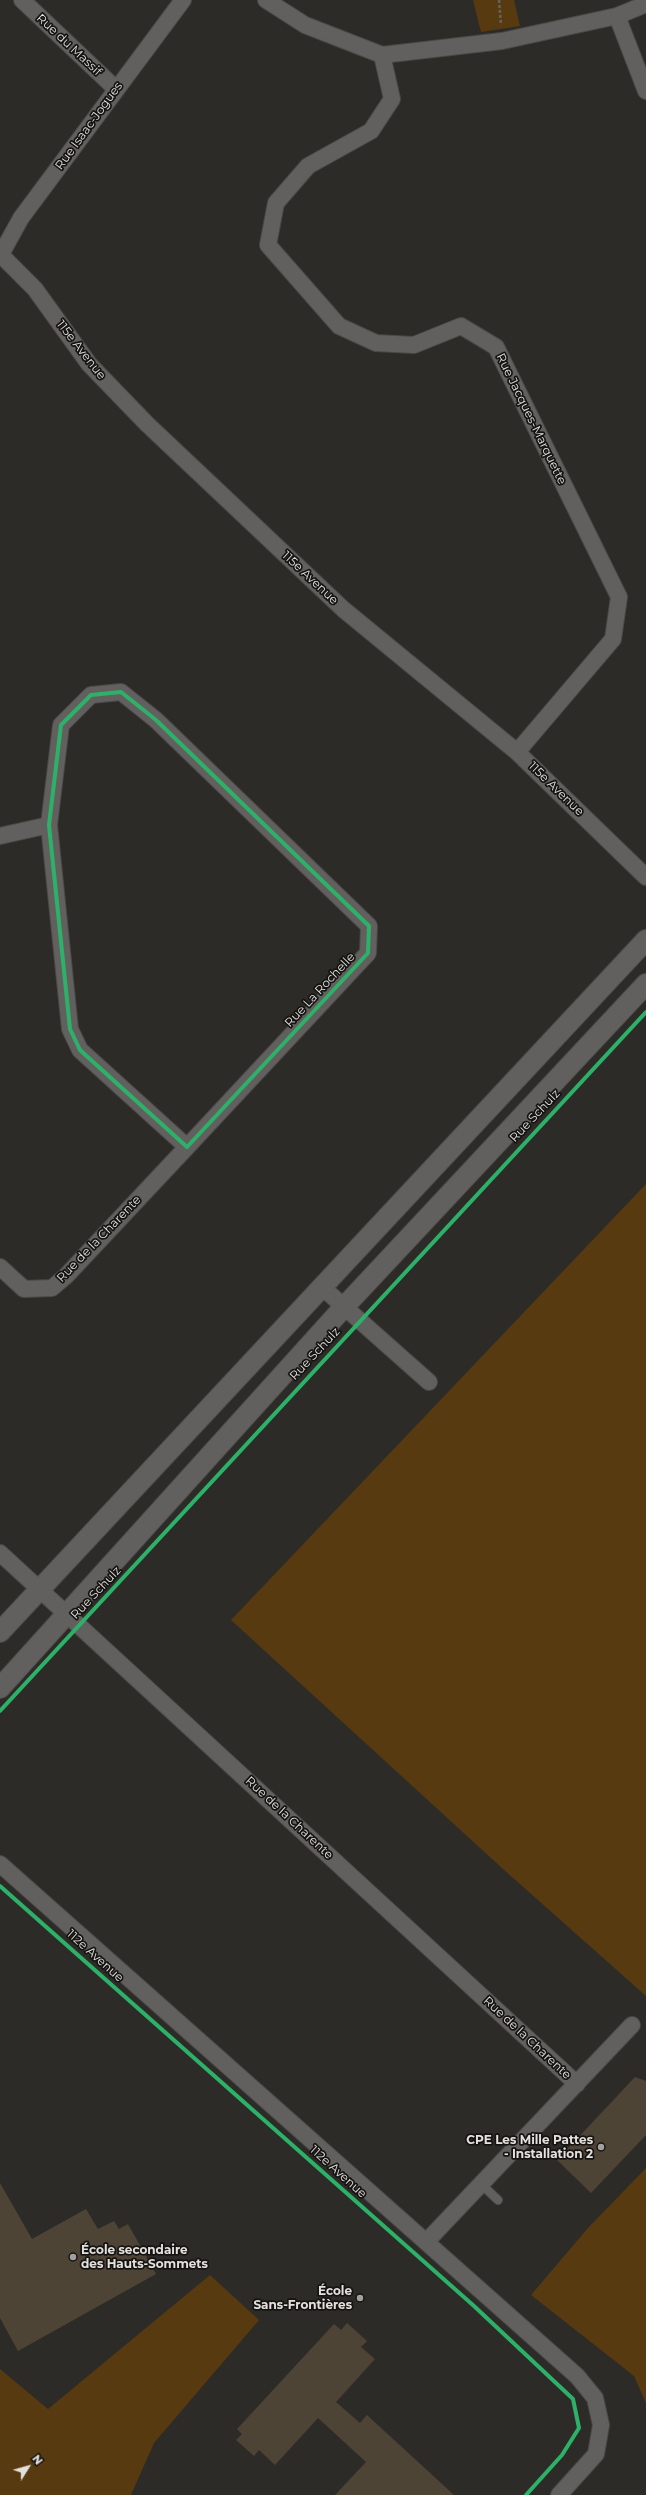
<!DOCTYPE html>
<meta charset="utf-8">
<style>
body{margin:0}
#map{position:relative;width:646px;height:2495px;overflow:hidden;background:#2d2b28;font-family:Montserrat,sans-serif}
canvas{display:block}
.north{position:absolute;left:8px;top:2447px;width:40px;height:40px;-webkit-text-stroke:3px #161412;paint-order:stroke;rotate:53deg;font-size:11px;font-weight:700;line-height:16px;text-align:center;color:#e3e0dd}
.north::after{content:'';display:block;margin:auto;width:14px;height:18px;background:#e3e0dd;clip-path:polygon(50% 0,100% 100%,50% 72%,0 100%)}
</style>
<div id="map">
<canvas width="646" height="2495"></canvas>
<div class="north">N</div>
</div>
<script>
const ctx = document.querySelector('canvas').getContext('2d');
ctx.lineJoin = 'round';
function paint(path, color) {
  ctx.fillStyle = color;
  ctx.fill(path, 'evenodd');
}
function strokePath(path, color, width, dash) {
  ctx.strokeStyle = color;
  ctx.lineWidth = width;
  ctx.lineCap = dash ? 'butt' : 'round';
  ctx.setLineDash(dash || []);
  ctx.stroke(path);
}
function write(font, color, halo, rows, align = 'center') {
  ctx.font = font + ' Montserrat,sans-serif';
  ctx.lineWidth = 3.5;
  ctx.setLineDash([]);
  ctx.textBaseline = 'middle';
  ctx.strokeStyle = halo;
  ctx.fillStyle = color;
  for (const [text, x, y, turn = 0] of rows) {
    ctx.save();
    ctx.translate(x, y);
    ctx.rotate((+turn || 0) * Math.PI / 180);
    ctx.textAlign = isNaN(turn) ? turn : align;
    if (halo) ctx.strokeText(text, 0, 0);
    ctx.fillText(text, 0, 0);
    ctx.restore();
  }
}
const green = new Path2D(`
 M473 0H514L520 26 481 32Z
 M646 1184V1996L503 1869 231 1620Z
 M646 2168V2403L634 2376 531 2295 588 2228Z
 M210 2275 259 2320 154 2443 131 2495H0V2369L48 2409Z`);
const building = new Path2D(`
 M635 2077 646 2081V2135L591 2193 557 2160Z
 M0 2183 32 2239 86 2209 98 2229 114 2221 119 2229 128 2224 156 2274 18 2351 0 2318Z
 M347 2323 367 2341 361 2347 375 2359 336 2402 360 2423 367 2415 454 2495H335L366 2462 318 2418 275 2465 259 2450 254 2456 236 2440 242 2434 237 2429 334 2324 341 2330Z`);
const path = new Path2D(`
 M499 0 501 25`);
const service = new Path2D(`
 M482 2185 498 2200`);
const minor = new Path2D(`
 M22 0 116 89
 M266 0 305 25 382 55 502 41 617 16 646 4
 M617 16 646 91
 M382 55 392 99 371 131 308 166 276 203 268 245 339 326 376 343 414 345 461 326 496 347 619 597 613 639 517 752
 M0 254 35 289 89 364 147 424 343 609 517 752 646 877
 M0 256 21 218 183 0
 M121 692 156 720 369 926 368 953 187 1147 80 1050 70 1029 49 825 61 725 91 695Z
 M0 836 49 825
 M0 1267 24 1289 52 1288 66 1276 187 1147
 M323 1288 429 1382
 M0 1553 577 2084
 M0 1864 577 2376 595 2398 601 2425 596 2454 559 2495
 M426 2242 632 2025`);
const tertiary = new Path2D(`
 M0 1632 646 940
 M0 1688 344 1307 646 984`);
const cycleway = new Path2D(`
 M121 692 156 720 369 926 368 953 187 1147 80 1050 70 1029 49 825 61 725 91 695Z
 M0 1711 646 1012
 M0 1886 474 2306 573 2399 579 2428 562 2455 526 2495`);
const markers = [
 [601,2147,4,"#a3a19e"],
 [73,2257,4,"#a3a19e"],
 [360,2298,4,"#a3a19e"]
];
const streetNames = [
 ["Rue du Massif",69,45,43],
 ["Rue Isaac-Jogues",89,126,-54],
 ["115e Avenue",81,350,52],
 ["Rue Jacques-Marquette",531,419,64],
 ["115e Avenue",310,578,43],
 ["115e Avenue",556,789,44],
 ["Rue La Rochelle",320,990,-47],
 ["Rue Schulz",535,1116,-47],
 ["Rue de la Charente",99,1239,-46],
 ["Rue Schulz",315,1354,-47],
 ["Rue Schulz",96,1593,-47],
 ["Rue de la Charente",289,1818,43],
 ["112e Avenue",95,1956,42],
 ["Rue de la Charente",527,2038,43],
 ["112e Avenue",338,2172,42]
];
const poiNames = [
 ["CPE Les Mille Pattes",593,2140],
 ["- Installation 2",593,2154],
 ["École secondaire",81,2250,"left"],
 ["des Hauts-Sommets",81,2264,"left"],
 ["École",352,2291],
 ["Sans-Frontières",352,2305]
];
paint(green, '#573a0f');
paint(building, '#4e4435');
strokePath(service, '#4a4946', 10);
strokePath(minor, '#4a4946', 18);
strokePath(tertiary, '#4a4946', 22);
strokePath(path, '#656361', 2.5, [3, 2]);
strokePath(service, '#62605e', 8);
strokePath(minor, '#62605e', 16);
strokePath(tertiary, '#62605e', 20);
strokePath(cycleway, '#2db169', 4);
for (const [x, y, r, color] of markers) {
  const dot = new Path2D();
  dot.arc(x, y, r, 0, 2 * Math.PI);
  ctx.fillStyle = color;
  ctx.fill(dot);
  strokePath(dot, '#161412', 1.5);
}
write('12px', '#e3e0dd', '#161412', streetNames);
write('bold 12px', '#e3e0dd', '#161412', poiNames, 'right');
</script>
